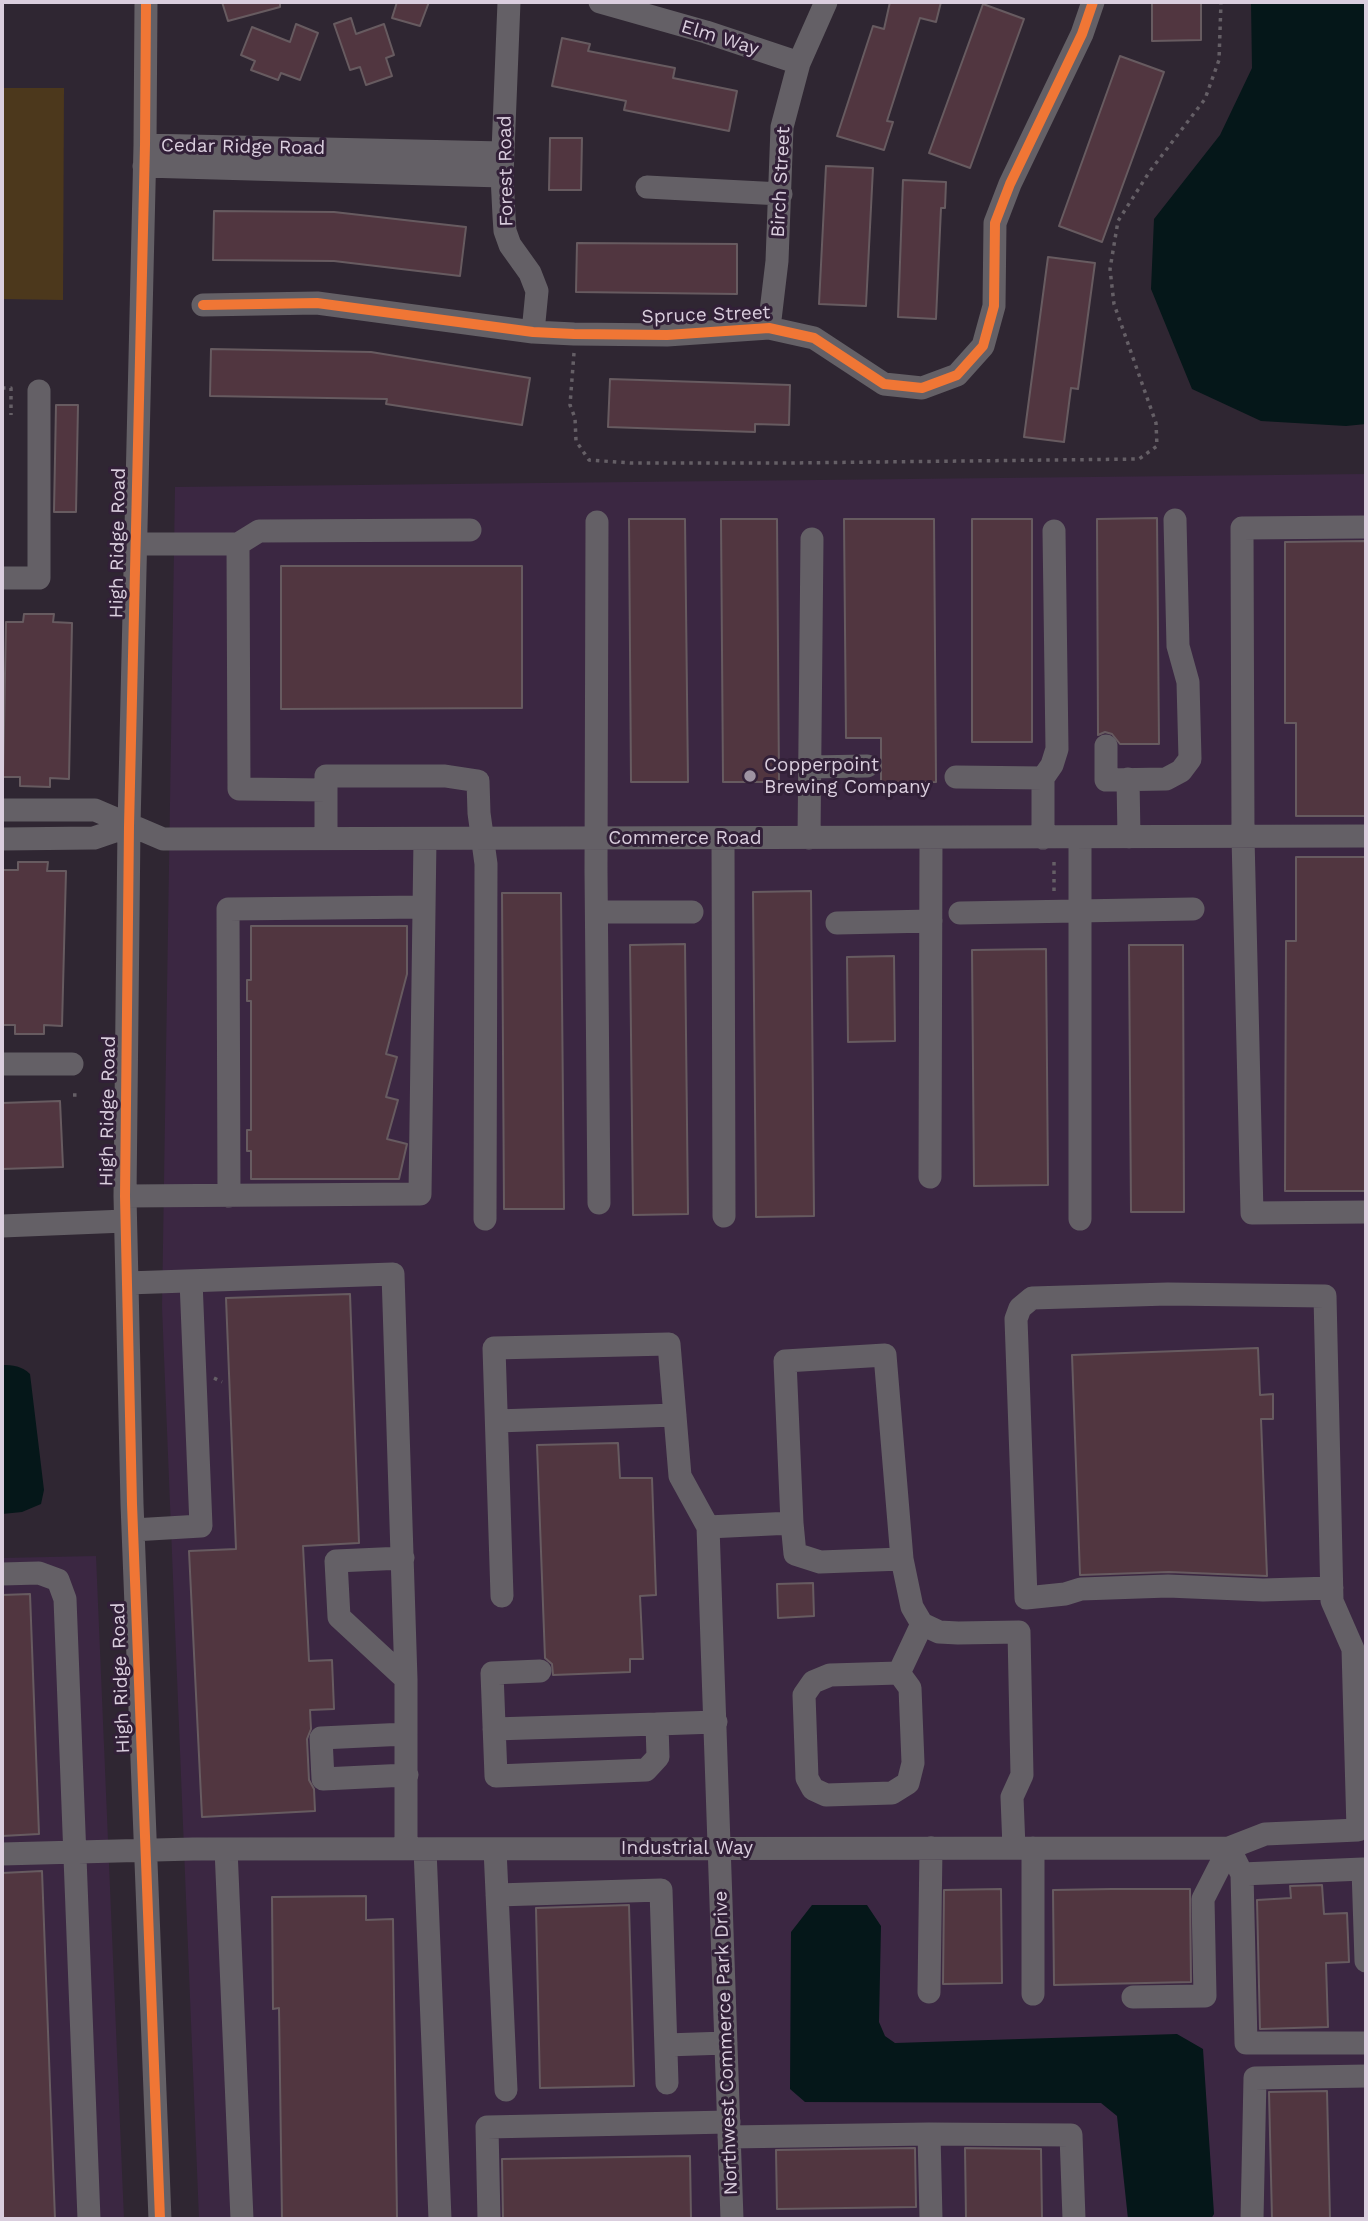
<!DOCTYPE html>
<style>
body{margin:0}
#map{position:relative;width:1368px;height:2221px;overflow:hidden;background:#2f2632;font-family:"Work Sans",sans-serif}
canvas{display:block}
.frame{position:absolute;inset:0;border:4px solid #dacede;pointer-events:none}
</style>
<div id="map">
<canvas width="1368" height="2221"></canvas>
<div class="frame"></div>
</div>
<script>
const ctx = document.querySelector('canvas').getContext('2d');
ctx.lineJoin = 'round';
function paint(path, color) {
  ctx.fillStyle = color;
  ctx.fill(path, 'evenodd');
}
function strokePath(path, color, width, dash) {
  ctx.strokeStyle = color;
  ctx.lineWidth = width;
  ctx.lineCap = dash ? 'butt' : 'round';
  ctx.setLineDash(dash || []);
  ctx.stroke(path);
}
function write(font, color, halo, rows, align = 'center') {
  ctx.font = font + ' "Work Sans",sans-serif';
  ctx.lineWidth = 6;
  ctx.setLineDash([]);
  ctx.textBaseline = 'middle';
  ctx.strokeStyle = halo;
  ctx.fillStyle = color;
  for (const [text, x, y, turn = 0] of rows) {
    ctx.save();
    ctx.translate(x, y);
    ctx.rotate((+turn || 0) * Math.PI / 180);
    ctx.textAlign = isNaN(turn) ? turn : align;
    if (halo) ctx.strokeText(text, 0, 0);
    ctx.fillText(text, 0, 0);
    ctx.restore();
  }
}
const built = new Path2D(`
 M1366 474V2219H199L162 1307 175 487Z
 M96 1556 124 2219H2V1558Z`);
const green = new Path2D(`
 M2 88H64L63 300 2 299Z`);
const water = new Path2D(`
 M1251 2H1366V424L1346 426 1261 421 1192 389 1151 289 1154 219 1220 135 1252 68Z
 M2 1365C13 1365 22 1366 30 1374L44 1490 41 1504 22 1512 2 1514Z
 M812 1905H867L881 1926 879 2022 885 2036 895 2043 1177 2034 1203 2049 1214 2214 1211 2219H1128L1117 2116 1101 2103 805 2102 790 2089 791 1932Z`);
const building = new Path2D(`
 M222 2H280V7L228 21Z
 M397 2H429L420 26 392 18Z
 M890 2H941L936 22 920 18 887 121 893 122 884 150 837 136 873 26 884 29Z
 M1152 2H1201V40L1152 41Z
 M983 4 1024 19 970 168 929 153Z
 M351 18 356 34 384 24 394 55 386 58 392 76 366 85 360 67 350 70 334 24Z
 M296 24 318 33 300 80 281 73 278 80 251 70 255 61 241 55 252 27 290 42Z
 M562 38 590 44 588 51 675 68 673 78 737 91 729 131 624 110 626 101 552 86Z
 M1120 56 1164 72 1102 242 1059 226Z
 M550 138H582L581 190H549Z
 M826 166 873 168 866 306 819 304Z
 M903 180 946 182 945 208H941L936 319 898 317Z
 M214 211 334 212 466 227 460 276 334 261 213 260Z
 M577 243 737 244V294L576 292Z
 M1048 257 1095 263 1078 389 1071 388 1064 442 1024 437Z
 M211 349 371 352 530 378 522 425 386 404 387 399 210 396Z
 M610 379 790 385 789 425 755 424V432L608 427Z
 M56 405H78L76 512H54Z
 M1157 518 1159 744H1120L1112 734 1105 732 1098 735 1097 519Z
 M629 519H685L688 782H631Z
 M721 519H777L779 782H723Z
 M844 519H934L936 782 881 783V738H846Z
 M972 519H1032V742H972Z
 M1366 541V816H1296V723H1285V542Z
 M281 566H522V708L281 709Z
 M24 614H54L53 622 72 623 69 779 50 778V787L20 786V777H3L6 622H23Z
 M1296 857H1366V1191H1285L1286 941H1296Z
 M18 862H48L47 871H66L62 1026 44 1025V1034H15V1025H2V870H18Z
 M811 891 814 1216 756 1217 753 892Z
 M502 893H561L564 1209H504Z
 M251 926H407V974L386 1054 397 1057 386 1097 398 1100 387 1139 407 1144 399 1179H251V1151H247V1130H251V1001H247V980H251Z
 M685 944 688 1214 633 1215 630 945Z
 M1129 945H1183L1184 1212H1131Z
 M1046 949 1048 1185 974 1186 972 950Z
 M894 956 895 1041 848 1042 847 957Z
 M60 1101 63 1167 2 1169V1103Z
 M350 1294 359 1543 303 1546 309 1661 332 1660 334 1709 310 1710 311 1729 307 1739 309 1780 314 1789 315 1811 202 1817 189 1551 236 1549 226 1298Z
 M1258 1348 1260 1395 1273 1394V1419H1261L1267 1576 1169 1572 1080 1575 1072 1355Z
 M618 1443 620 1478H652L656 1595 640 1596 643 1659H630V1672L553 1675 552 1664 545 1658 537 1445Z
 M813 1583 814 1616 778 1618 777 1584Z
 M30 1594 39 1834 2 1836V1595Z
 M42 1871 55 2219H2V1873Z
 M1322 1885 1324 1914 1347 1913 1349 1962 1326 1963 1328 2027 1260 2029 1257 1900 1291 1898 1290 1886Z
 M1001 1889 1002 1983 943 1984 944 1890Z
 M1112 1889H1190L1191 1982 1054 1985 1053 1890Z
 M366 1896V1920L393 1919 397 2219H282L279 2008 273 2009 272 1897Z
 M629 1905 634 2086 540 2088 536 1908Z
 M1327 2091 1330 2219H1272L1269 2092Z
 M915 2148 916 2207 777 2209 776 2150Z
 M965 2148 1041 2149 1042 2219H966Z
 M690 2156 691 2219H503L502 2159Z`);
const path = new Path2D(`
 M574 353 570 405 575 418 576 441 589 460 630 463H789L1139 459 1157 446 1156 423 1114 304 1110 269 1118 221 1150 171 1205 99 1219 60 1221 2
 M2 388H11V415
 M1054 862V892
 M73 1095H79
 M214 1378 222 1382`);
const minor = new Path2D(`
 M146 2 145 145 129 826 125 1196 132 1504 160 2219
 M509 2 502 176 504 216 505 231 510 245 530 273 537 291 533 332
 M600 2 706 32 799 63
 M145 145 503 153
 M144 166 502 176
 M647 187 781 194
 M203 305 317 303 533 332 574 334 667 335 769 328 814 338 884 384 922 388 957 375 983 346 994 306 995 223 1010 184 1082 34 1093 2
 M769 328 777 261 782 127 799 63 826 2
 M597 522 596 870 599 1203
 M1366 527 1242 528 1243 837 1252 1213 1366 1212
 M135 544H238L239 789 326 790
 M238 544 259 531 470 530
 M2 578H39V391
 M1106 746V780L1166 779 1181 771 1190 759 1188 682 1178 646 1175 520
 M809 767 867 766
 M956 777 1043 778
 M1128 779 1129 837
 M2 810H95L163 839 1366 836
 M326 838V776H445L478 781 479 813 486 864 485 1219
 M723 838 724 1216
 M809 838 812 539
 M1043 838V778L1052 765 1057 749 1054 531
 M2 839 94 838 129 826
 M597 912H692
 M960 913 1193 909
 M837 923 931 921
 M2 1064H72
 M930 1177 931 838
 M125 1196 420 1194 425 839
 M229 1196 228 909 424 907
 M1080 1219V838
 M2 1226 125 1221
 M127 1283 393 1274 406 1679V1849
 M497 1421 675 1415
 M792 1523 795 1554 820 1562 902 1559
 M133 1530 201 1526 191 1281
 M403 1558 336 1561 339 1617 406 1679
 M2 1574 39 1573 58 1580 65 1599 89 2219
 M502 1596 494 1348 669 1344 680 1476 708 1527
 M899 1673 910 1688 913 1763 908 1783 892 1793 826 1795 813 1789 807 1778 804 1695 813 1682 830 1675Z
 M899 1673 922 1624
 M657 1724 716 1722
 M494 1729 657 1724 658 1757 646 1770 496 1776 492 1673 540 1671
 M406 1734 321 1738 323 1779 407 1775
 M1033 1848V1994
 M1229 1848 1242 1874 1246 2043H1366
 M226 1849 242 2219
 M425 1849 440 2219
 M495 1849 506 2090
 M2 1854 193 1849 1229 1848 1265 1834 1358 1830 1353 1649 1332 1601 1325 1296 1168 1294 1032 1298 1020 1308 1016 1319 1026 1598 1065 1594 1081 1589 1168 1586 1263 1590 1332 1588
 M1242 1874 1363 1869 1366 1961
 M497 1895 661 1890 667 2083
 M929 1992 931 1848
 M1133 1997 1205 1996 1203 1899 1229 1848
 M666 2045 726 2043
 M929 2134 1071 2135 1074 2219
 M729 2137 929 2134 931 2219
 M489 2219 487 2127 729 2122
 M732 2219 708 1527 792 1523 785 1361 885 1355 902 1559 912 1607 922 1624 939 1632 958 1633 1019 1632 1022 1775 1012 1797 1014 1848
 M1252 2219 1255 2078 1366 2076`);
const cycleway = new Path2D(`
 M146 2 145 145 129 826 125 1196 132 1504 160 2219
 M203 305 317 303 533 332 574 334 667 335 769 328 814 338 884 384 922 388 957 375 983 346 994 306 995 223 1010 184 1082 34 1093 2`);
const markers = [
 [750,776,7,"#9e93a2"]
];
const streetNames = [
 ["Elm Way",720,38,17],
 ["Cedar Ridge Road",243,147,1],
 ["Forest Road",506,171,-91],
 ["Birch Street",781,182,-87],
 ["Spruce Street",706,315,-2],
 ["High Ridge Road",118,543,-89],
 ["Commerce Road",685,838],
 ["High Ridge Road",108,1111,-89],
 ["High Ridge Road",121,1678,-92],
 ["Industrial Way",687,1848],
 ["Northwest Commerce Park Drive",726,2043,-92]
];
const poiNames = [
 ["Copperpoint",764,765],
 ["Brewing Company",764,787]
];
paint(built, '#3b2742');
paint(green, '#4c381c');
paint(water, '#051719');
paint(building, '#513640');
strokePath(building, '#675b60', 2);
strokePath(path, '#655f66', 3.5, [3.5, 5]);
strokePath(minor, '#646066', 23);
strokePath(cycleway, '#f07635', 10);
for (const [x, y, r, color] of markers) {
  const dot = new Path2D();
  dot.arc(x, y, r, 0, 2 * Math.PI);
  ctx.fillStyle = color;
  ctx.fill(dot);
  strokePath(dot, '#322038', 2.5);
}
write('19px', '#dacede', '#322038', streetNames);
write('19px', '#dacede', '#322038', poiNames, 'left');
</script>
